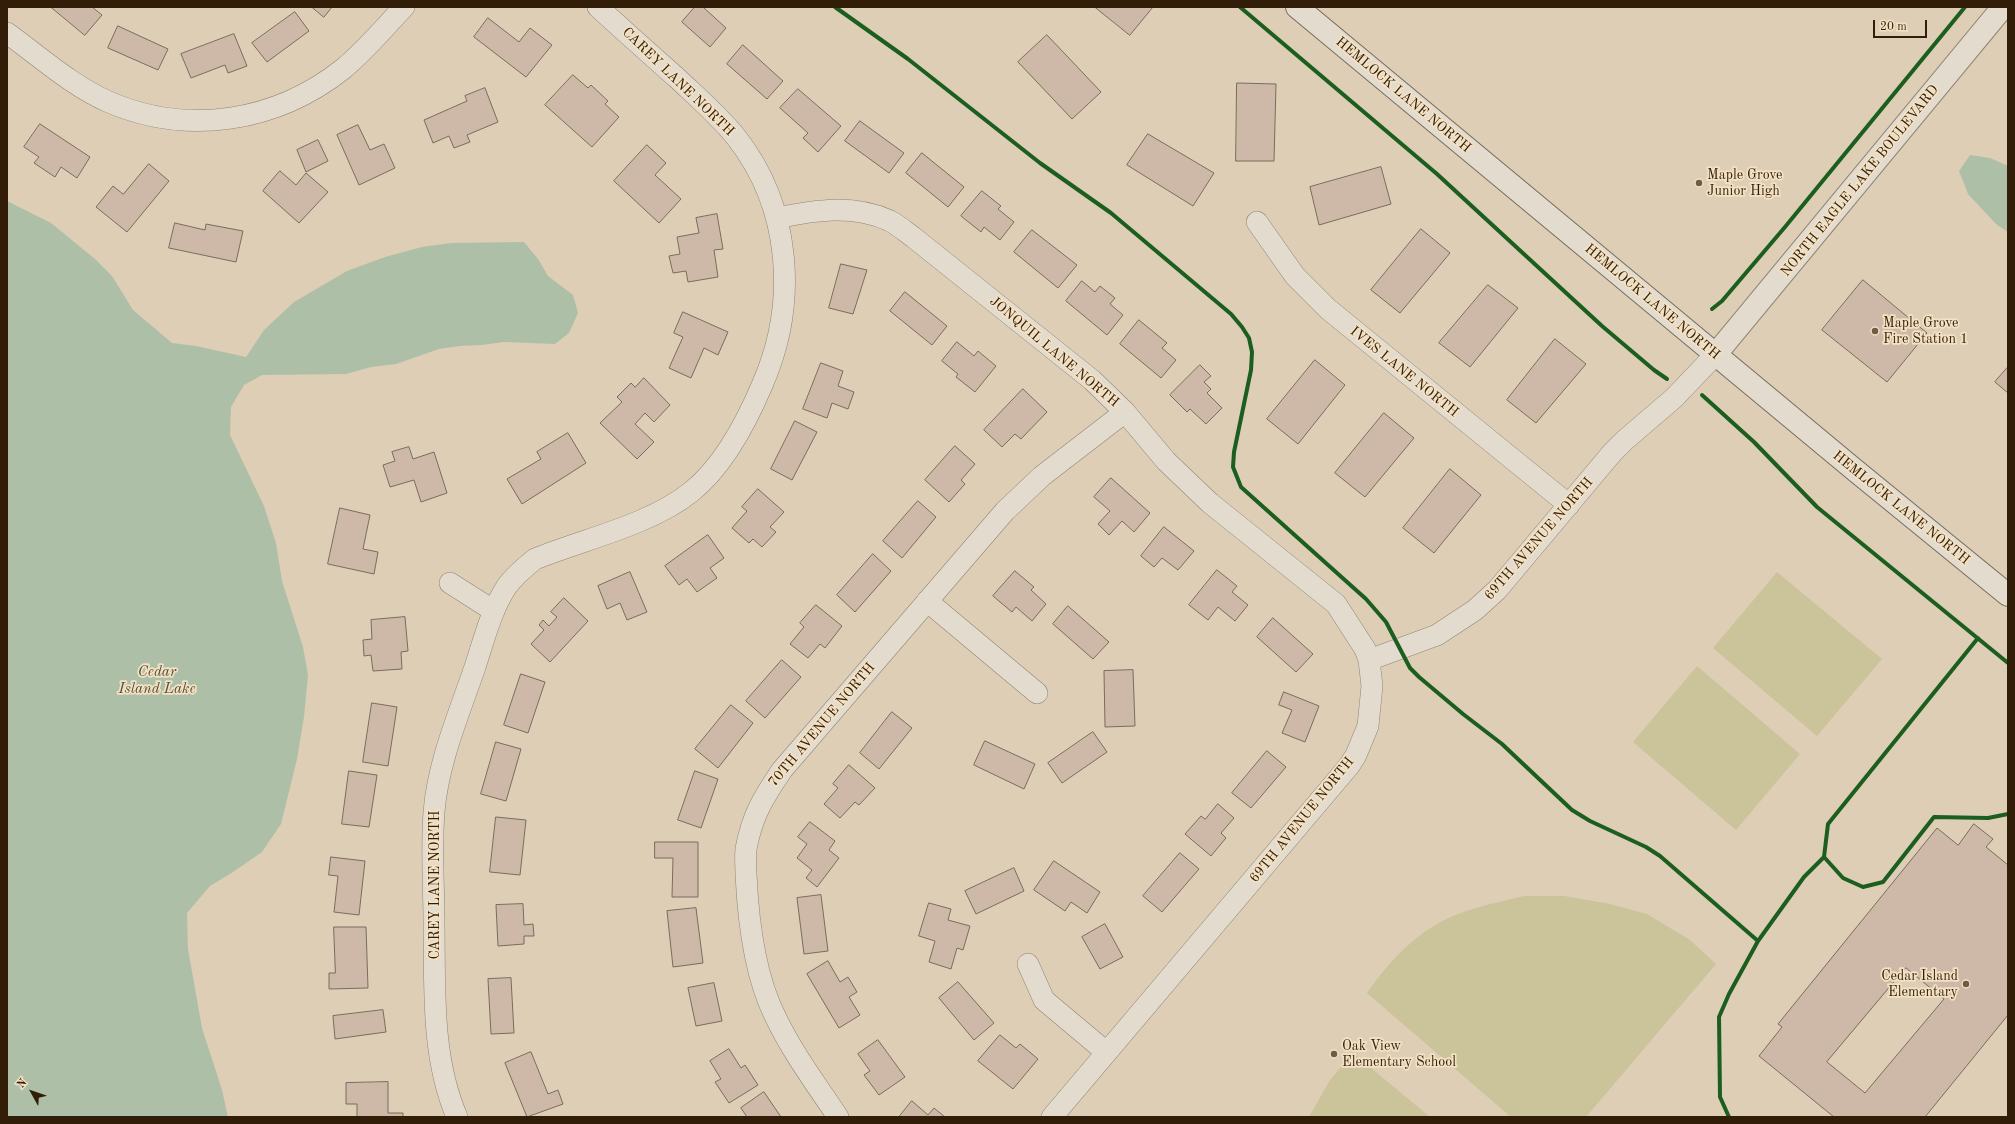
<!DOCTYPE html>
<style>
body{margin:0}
#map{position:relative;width:2015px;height:1124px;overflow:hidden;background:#ddceb5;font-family:"Old Standard TT",serif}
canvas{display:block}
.frame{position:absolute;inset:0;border:8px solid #321e08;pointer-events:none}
.north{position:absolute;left:12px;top:1072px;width:40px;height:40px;-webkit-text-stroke:3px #f3e1c4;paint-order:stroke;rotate:310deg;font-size:11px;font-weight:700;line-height:16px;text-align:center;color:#321e08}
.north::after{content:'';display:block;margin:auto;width:14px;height:18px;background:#321e08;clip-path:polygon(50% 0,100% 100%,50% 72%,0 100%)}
.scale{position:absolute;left:1873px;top:20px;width:54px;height:18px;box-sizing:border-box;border:2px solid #321e08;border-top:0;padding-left:5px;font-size:12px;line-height:14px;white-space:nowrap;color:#321e08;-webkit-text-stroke:3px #f3e1c4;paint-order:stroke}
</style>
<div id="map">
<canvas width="2015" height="1124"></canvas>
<div class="frame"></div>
<div class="north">N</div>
<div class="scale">20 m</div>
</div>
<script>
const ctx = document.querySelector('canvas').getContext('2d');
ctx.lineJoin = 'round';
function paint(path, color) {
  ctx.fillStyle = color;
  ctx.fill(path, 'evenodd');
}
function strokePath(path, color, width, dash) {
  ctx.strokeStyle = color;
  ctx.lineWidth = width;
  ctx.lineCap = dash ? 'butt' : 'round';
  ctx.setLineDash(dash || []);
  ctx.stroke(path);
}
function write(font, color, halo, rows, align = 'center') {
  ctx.font = font + ' "Old Standard TT",serif';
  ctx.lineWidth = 3.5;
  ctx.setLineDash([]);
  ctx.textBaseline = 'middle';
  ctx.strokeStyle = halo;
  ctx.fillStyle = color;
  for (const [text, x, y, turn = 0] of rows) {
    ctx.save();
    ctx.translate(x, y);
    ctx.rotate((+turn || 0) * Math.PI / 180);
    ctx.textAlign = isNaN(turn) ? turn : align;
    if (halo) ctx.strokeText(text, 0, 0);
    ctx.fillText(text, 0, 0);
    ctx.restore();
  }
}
const green = new Path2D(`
 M1777 572 1882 659 1817 736 1713 648Z
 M1697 666 1800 754 1736 830 1633 742Z
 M1524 896H1564L1610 904 1647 914 1690 940 1716 964 1586 1117H1511L1367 993C1385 967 1409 940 1437 924 1463 909 1495 903 1524 896Z
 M1353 1053 1430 1117H1309L1330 1080Z`);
const water = new Path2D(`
 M1970 155 1990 158 2008 166V232L1997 225 1968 194 1959 171Z
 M7 201 51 223 95 259 112 276 133 310 172 343 196 346 246 357 264 330 294 302 347 271 385 257 422 247 451 243 524 242 538 259 548 276 573 295 578 313 569 333 555 344 504 342 482 345 460 346 439 349 396 364 371 367 346 374 262 375 244 385 231 407 230 435 264 506 276 543 282 581 303 647 308 675 304 717 297 759 281 824 262 852 233 872 210 886 187 913 188 949 202 1028 222 1090 228 1117H7Z`);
const building = new Path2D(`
 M51 7H92L102 15 85 35Z
 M312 7H332L324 17Z
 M695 7H703L726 28 710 47 682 22Z
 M1095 7H1153L1130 35Z
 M295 12 309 31 267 62 252 43Z
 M488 18 519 42 530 28 552 45 526 77 474 37Z
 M118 26 168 49 158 70 108 48Z
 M234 34 247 66 228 73 225 65 191 78 181 54Z
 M1047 35 1101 92 1072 119 1018 62Z
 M743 45 783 81 767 99 727 64Z
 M573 75 588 88 591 85 608 101 605 104 619 117 592 147 545 105Z
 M1237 83 1276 84 1274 161H1236Z
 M485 88 498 122 467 135 470 142 454 148 449 136 433 143 424 120 467 101 465 96Z
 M798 89 841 126 818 152 803 138 808 133 780 108Z
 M860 121 904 153 889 173 845 141Z
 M40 124 90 157 77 178 61 167 55 177 34 163 39 157 24 147Z
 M358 125 370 150 384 144 395 168 359 185 337 135Z
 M1148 134 1214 173 1193 206 1127 165Z
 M318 140 328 161 306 172 297 150Z
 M647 145 666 163 655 175 681 199 659 223 614 181Z
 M922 153 964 187 948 207 906 173Z
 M149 164 169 181 127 232 96 207 113 186 123 194Z
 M1381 167 1391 204 1319 225 1310 187Z
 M280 171 296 185 306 173 328 192 299 223 263 191Z
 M982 191 1001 206 998 209 1014 222 1000 240 984 227 981 232 961 216Z
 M717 214 723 249 714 250 718 277 688 282 686 271 673 273 669 256 680 254 677 237 699 233 696 218Z
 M175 223 205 230 206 224 243 231 236 262 169 248Z
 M1421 229 1450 253 1400 313 1371 290Z
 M1032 230 1077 265 1058 288 1014 252Z
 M841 264 867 270 853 314 829 308Z
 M1863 280 1927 333 1887 382 1822 330Z
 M1082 281 1095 292 1100 286 1115 298 1110 304 1123 315 1107 335 1066 301Z
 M1488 285 1518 308 1470 367 1439 343Z
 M905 292 947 326 932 345 890 311Z
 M683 312 728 332 718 355 704 348 691 378 669 368 683 337 674 333Z
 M1139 320 1167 343 1162 348 1176 360 1161 378 1120 344Z
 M1555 339 1586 364 1536 423 1507 400Z
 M957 342 974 356 978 351 996 366 975 392 956 377 958 374 942 361Z
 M1315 360 1345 385 1298 444 1267 419Z
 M821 363 843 371 838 386 854 392 848 409 832 403 827 418 803 409Z
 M1200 365 1211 376 1204 382 1211 389 1207 393 1222 408 1206 424 1190 409 1187 412 1170 395Z
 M2008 367V393L1995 382Z
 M644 378 670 405 654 422 645 413 635 424 654 442 637 459 600 423 622 402 617 397 631 383 635 387Z
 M1023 389 1047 412 1021 439 1015 434 1002 447 984 430Z
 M1384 413 1414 438 1365 497 1335 473Z
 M795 421 817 432 792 480 771 469Z
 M568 433 586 463 522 504 507 479 541 459 537 452Z
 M955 446 975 464 961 480 965 484 949 502 925 480Z
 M409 447 413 459 434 452 447 493 421 502 414 480 390 487 383 465 395 461 392 452Z
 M1450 469 1481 495 1434 553 1403 528Z
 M1111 478 1150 513 1134 532 1122 521 1109 535 1098 524 1110 511 1094 497Z
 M758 489 784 512 770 527 776 532 762 547 753 539 749 543 732 528 747 511 742 507Z
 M918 501 936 517 902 558 883 541Z
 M340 508 370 515 363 549 378 552 374 574 328 564Z
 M1164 527 1194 551 1178 570 1162 558 1154 567 1141 556Z
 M708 535 724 558 710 568 717 578 697 592 687 579 679 585 665 566Z
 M873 554 891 571 855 612 837 595Z
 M1217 570 1237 586 1232 592 1248 605 1235 621 1218 607 1208 620 1189 605Z
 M1015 571 1034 587 1031 590 1046 604 1032 621 1016 607 1012 612 993 596Z
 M630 572 647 612 627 620 620 603 607 609 598 586Z
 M564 598 588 621 550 662 531 644 544 630 539 625 543 620 549 626 557 617 551 612Z
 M816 605 842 626 825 648 820 644 808 658 790 644 804 627 800 623Z
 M1068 606 1109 642 1093 659 1053 624Z
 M405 617 408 651 401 652 402 669 373 671 371 655 364 656 363 640 372 639 371 620Z
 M1273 618 1313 654 1296 672 1257 637Z
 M782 660 801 677 765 718 746 701Z
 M1133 670 1135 726 1105 727 1104 671Z
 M521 674 545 682 528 733 504 725Z
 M1284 692 1319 706 1305 742 1282 733 1292 710 1279 705Z
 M372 703 397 707 388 766 363 762Z
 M731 705 753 723 718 768 695 749Z
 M892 712 912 728 879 769 860 753Z
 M1093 732 1107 752 1062 783 1048 763Z
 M985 741 1035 764 1024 789 974 765Z
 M496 742 521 749 506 801 481 794Z
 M1267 751 1286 767 1251 808 1232 793Z
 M849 765 875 788 859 805 855 802 840 818 824 804 838 788 833 784Z
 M349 771 377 775 369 827 342 824Z
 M695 771 718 779 701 828 678 820Z
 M1218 804 1234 818 1221 833 1226 838 1211 856 1185 834 1201 816 1205 819Z
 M496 817 526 820 520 875 490 872Z
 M810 822 835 841 829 850 839 858 817 887 806 878 812 870 797 858 807 844 798 837Z
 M1974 824 1993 839 1986 847 2008 865V1015L1925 1117H1834L1759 1056 1782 1027 1778 1024 1937 828 1958 845ZM1906 968 1944 999 1865 1093 1827 1062Z
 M655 842H698V897H672L673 858H655Z
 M1180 853 1199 869 1162 912 1143 896Z
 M331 857 365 861 359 915 334 912 338 876 329 875Z
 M1054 861 1100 892 1087 913 1071 902 1065 911 1034 890Z
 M1014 868 1024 891 976 914 965 891Z
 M821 895 828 951 804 954 797 898Z
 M929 903 951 909 948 920 970 926 963 950 957 948 951 969 929 962 935 941 919 936Z
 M523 904 524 925 533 924 534 936H524V944L498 946 496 905Z
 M696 908 703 963 673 967 667 911Z
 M1105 924 1123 957 1100 969 1082 937Z
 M334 927H366L368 988 329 989V973H335Z
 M828 961 840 982 848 977 857 992 849 997 860 1015 839 1028 807 974Z
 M511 978 514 1033 491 1034 488 979Z
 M958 982 994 1023 974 1040 939 998Z
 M714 983 722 1021 696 1026 688 988Z
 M383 1010 386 1032 335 1039 333 1016Z
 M1000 1035 1016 1048 1020 1044 1038 1059 1013 1089 978 1061Z
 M878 1040 905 1077 879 1095 864 1075 870 1071 858 1054Z
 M729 1049 741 1068 745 1065 758 1085 729 1103 715 1082 721 1079 710 1061Z
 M531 1052 548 1094 558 1090 563 1104 527 1117 505 1063Z
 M388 1082V1113H403V1117H357V1104H346V1083Z
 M764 1092 781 1117H747L741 1108Z
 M912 1101 928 1115 934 1108 945 1117H899Z`);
const minor = new Path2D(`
 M7 33C39 56 72 86 109 102 188 136 276 122 343 69 365 51 384 28 404 7
 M777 218C815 210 854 204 890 221 898 225 906 232 913 237L1092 380 1125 412 1166 461 1210 503 1336 604 1365 649 1369 660 1372 686 1368 726 1356 755 1349 766 1052 1117
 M1257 222 1295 276 1328 309 1569 505
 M450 583 494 611
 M927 601 1037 693
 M1369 660 1437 635 1475 610 1497 590 1612 453 1625 440 1674 398 1716 354
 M1028 964 1044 1000 1106 1052
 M457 1117C431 1057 435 987 434 924 434 887 431 849 434 812 438 762 459 714 475 667 484 640 491 610 507 586 515 575 525 567 535 559 584 539 650 525 691 492 724 466 747 421 763 383 798 302 791 207 736 137 718 115 697 97 677 78 650 54 624 31 598 7
 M838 1117C816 1084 792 1052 775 1016 755 976 748 918 746 874 746 866 745 857 746 849 752 816 763 798 782 770L1005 511 1042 476 1125 412`);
const tertiary = new Path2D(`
 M1716 354 2003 7`);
const secondary = new Path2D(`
 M1297 7 1856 471 2008 595`);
const cycleway = new Path2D(`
 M835 7 908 59 1040 163 1111 213 1231 314 1242 327 1249 338 1252 352 1251 370 1234 452 1233 467 1241 487 1366 599 1386 622 1410 668 1419 677 1463 714 1502 744 1572 810 1590 821 1646 847 1660 856 1758 941
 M1240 7 1437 174 1602 326 1654 370 1667 379
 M1712 309 1722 301 1785 227 1965 7
 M1702 395 1754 442 1817 507 2008 663
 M1978 638 1828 824 1824 857 1843 878 1863 887 1883 882 1934 817 1988 818 2008 814
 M1729 1117 1720 1097 1719 1017 1729 994 1758 941 1804 877 1824 857`);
const markers = [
 [1699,183,4,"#6e5c45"],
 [1875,331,4,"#6e5c45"],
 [1966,984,4,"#6e5c45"],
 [1334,1054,4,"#6e5c45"]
];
const streetNames = [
 ["CAREY LANE NORTH",678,82,44],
 ["HEMLOCK LANE NORTH",1403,95,40],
 ["NORTH EAGLE LAKE BOULEVARD",1860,181,-51],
 ["HEMLOCK LANE NORTH",1652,302,40],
 ["JONQUIL LANE NORTH",1054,352,40],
 ["IVES LANE NORTH",1404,372,39],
 ["HEMLOCK LANE NORTH",1901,508,39],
 ["69TH AVENUE NORTH",1539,539,-49],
 ["70TH AVENUE NORTH",822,725,-50],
 ["69TH AVENUE NORTH",1302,820,-51],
 ["CAREY LANE NORTH",435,885,-90]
];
const poiNames = [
 ["Maple Grove",1707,175],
 ["Junior High",1707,191],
 ["Maple Grove",1883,323],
 ["Fire Station 1",1883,339],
 ["Cedar Island",1958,976,"right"],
 ["Elementary",1958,992,"right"],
 ["Oak View",1342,1046],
 ["Elementary School",1342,1062]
];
const waterNames = [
 ["Cedar",157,672],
 ["Island Lake",157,689]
];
paint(green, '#cbc39a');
paint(water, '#aebfa7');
paint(building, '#ceb9a8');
strokePath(building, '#776d5e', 1);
strokePath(minor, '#908574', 22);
strokePath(tertiary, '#908574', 24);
strokePath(secondary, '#776d5e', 24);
strokePath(minor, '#e3dbce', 21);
strokePath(tertiary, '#e3dbce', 22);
strokePath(secondary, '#e3dbce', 22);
strokePath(cycleway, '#1b5e20', 4);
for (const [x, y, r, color] of markers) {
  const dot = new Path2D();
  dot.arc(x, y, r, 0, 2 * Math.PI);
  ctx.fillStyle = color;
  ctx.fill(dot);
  strokePath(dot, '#f3e1c4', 1.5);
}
write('14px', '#321e08', '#f3e1c4', streetNames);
write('14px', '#321e08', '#f3e1c4', poiNames, 'left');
write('italic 15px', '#514c36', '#f3e1c4', waterNames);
</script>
